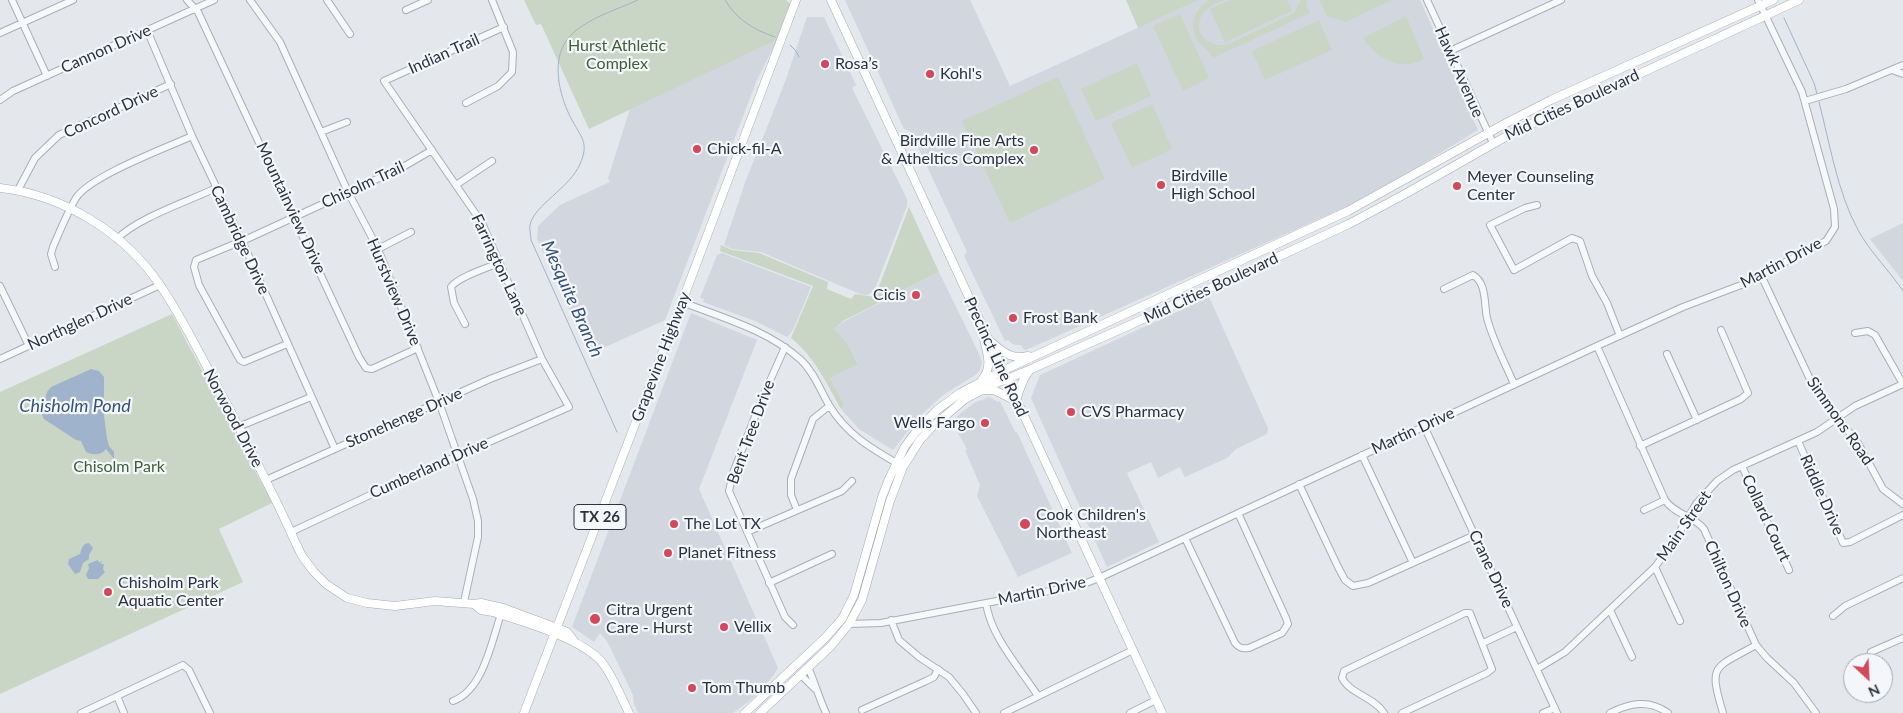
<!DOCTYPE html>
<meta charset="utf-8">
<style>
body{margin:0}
#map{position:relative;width:1903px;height:713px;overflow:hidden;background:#e4e7ec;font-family:Lato,sans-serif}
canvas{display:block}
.north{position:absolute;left:1843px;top:653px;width:50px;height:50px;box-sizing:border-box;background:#f4f6f9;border:1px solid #a4a8b1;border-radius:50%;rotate:155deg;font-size:14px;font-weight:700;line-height:20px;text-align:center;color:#2b3445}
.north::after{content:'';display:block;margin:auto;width:18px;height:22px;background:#d1495b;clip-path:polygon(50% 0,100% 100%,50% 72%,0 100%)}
</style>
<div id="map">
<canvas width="1903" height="713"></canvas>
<div class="north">N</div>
</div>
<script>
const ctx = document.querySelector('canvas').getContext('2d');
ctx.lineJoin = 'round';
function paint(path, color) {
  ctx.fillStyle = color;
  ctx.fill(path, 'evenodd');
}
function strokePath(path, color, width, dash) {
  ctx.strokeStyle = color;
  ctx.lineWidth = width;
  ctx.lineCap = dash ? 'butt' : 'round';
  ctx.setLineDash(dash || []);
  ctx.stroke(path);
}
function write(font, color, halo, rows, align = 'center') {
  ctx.font = font + ' Lato,sans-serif';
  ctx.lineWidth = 4.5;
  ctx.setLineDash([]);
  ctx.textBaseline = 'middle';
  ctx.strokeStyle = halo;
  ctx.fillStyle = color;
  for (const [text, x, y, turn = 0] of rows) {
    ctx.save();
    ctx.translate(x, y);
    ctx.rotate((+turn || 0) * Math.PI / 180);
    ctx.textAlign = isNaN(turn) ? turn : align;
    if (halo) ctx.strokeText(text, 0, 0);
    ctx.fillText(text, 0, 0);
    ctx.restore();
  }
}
const built = new Path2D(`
 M845 0H970L1010 86 1199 0H1420L1478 130 1416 168 1346 207 1026 350 1023 349 1021 345H1014L1008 340 1005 341 964 256 967 252 911 132 904 129Z
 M807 17H824L856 85 852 88 907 199V206L874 291 867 295 860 294 761 252 732 249 724 245 746 180 785 82Z
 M777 40 757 80 665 320 590 354 537 239 538 226 560 205 610 182 608 178 630 109Z
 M1903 223V281L1870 239Z
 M722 253 811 287 793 330 787 337 755 321 703 302 704 299 700 298 717 255Z
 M939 272 980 356 982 363 980 370 974 376 943 395 921 415 893 450 859 429 841 409 845 406 830 378 858 363 847 342 834 329 843 322Z
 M1209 297 1268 428 1267 434 1236 449 1227 458 1185 477 1180 467 1158 478 1151 462 1127 473 1159 542 1107 567 1031 398 1040 375Z
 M691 313 757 340 699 489 778 668 773 676 752 699 733 713H638L634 704 633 695 607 641 600 633 594 642 572 627Z
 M989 397 998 402 1000 401 1015 432H1017L1072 553 1018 577 977 496 980 485 965 450 967 449 953 424 955 418 974 403Z`);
const green = new Path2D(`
 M524 0H786L790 4 777 40 589 129 541 24 536 25Z
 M1126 0H1199L1138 28Z
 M1209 0H1224C1217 3 1209 6 1204 12 1189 31 1209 50 1229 44L1294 13 1301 0H1308L1306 5 1310 13 1213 58C1209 50 1203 48 1198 41 1188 26 1195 8 1209 0Z
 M1230 0H1287L1292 11 1225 42 1210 9Z
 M1319 0H1392L1345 22 1327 16Z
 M1180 14 1209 78 1183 91 1153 26Z
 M1406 16 1424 59C1400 73 1376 57 1363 38Z
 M1319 20 1332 50 1265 80 1252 51Z
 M1137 63 1151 96 1096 121 1081 89Z
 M1058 77 1105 179 1010 223 962 121Z
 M1152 104 1172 149 1132 168 1111 123Z
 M909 207 939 272 843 321 834 329 847 342 858 364 830 378 845 406 841 409C827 384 814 356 791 338L813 286 720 251 721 245 732 250 759 253 828 282 827 289 851 299 855 294 875 297Z
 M172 314 272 503 219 529 243 582 0 694V392Z`);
const water = new Path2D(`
 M91 369 99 371 104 377V416L107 438 109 446 114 452V459L106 449C101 456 93 455 86 452L81 441 76 440 44 419 41 413 47 392 51 387Z
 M89 543 93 548 89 555V559L83 563 80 572 75 574 68 564 69 559 80 554C82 548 82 544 89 543Z
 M98 560 99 563 102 561 101 564H104L103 569 105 572 98 579H88L86 575 89 568 88 564Z`);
const stream = new Path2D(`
 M725 0C736 19 754 30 775 37
 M1784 18 1814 83 1817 94
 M790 45 796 51 799 57
 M1819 102C1830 144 1837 191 1858 230 1870 252 1889 270 1903 291
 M617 432 531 240C531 235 529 229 530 225 534 205 570 188 580 164 589 144 582 138 573 122 559 97 548 55 573 33 591 17 616 10 638 0`);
const minor = new Path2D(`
 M12 0 47 76
 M187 0 198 12 359 357 366 368 372 369 418 348
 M250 0 280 42 348 192 378 249 439 402 473 499 478 521V537L464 602
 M327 0 350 34
 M1427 0 1493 143
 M406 10 428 0
 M147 30 192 136 242 241 335 449
 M0 33 73 0
 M1450 51 1561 0
 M1892 70 1903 74
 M0 100 13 91 214 0
 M1805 101 1846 89 1903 65
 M466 103 498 86 512 72 513 52 492 0
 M321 132 347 122
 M456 185 492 161
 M18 190 35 158 59 135 171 84
 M1537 205 1525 208 1490 225 1514 270 1572 238 1580 241 1592 276 1607 303 1620 336
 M117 239C137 218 189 201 216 188
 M378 249 411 232
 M55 267 51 254 53 247C60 231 67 213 76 198 90 176 166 148 192 136
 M1761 275 1816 392 1858 443 1883 489 1903 504
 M0 286 29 346
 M1444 289 1473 275C1487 283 1484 305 1487 318 1493 341 1505 363 1514 384
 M682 302C723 318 768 330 801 360 814 372 820 390 829 405 846 434 872 449 900 465
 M465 324 454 303 451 287C458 277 487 268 499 263
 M1855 333 1868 331 1875 335 1903 384
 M287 344 244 362 240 360 199 285 194 267 196 260 249 238 403 167 432 150
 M1597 346 1665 500C1674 514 1694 516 1704 529L1756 645 1767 658 1794 683 1816 713
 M785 347 761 401 733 473 729 491 785 617 793 625
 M1667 354 1697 420
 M0 359 160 285
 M1424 426 1557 713
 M238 427 311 397
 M1798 441 1843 543 1850 542 1903 515
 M1640 446 1741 399 1748 393 1721 330
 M1362 455 1413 563
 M1742 466 1789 570
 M266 480 490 379 542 359
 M1299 484 1338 567 1345 580 1353 586 1368 583 1475 535
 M797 510 791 495V479L813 419 829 406
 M1644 510 1665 500
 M291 532 400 481 569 407 542 359 482 223 384 81 504 27
 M747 532 842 491 852 481
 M1185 538 1235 643C1239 648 1242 649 1249 648L1282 633 1288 624 1286 618 1238 513
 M1655 567 1680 621
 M769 583 832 554
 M986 603C991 637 1019 667 1038 696
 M1610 610 1632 657
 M1833 616 1845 606 1903 578
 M891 620 899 640 919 657 949 677 963 694 976 713
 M849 624 881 623 1081 585 1099 578 1597 346 1683 307 1741 285 1826 241 1835 227 1834 209 1802 92 1758 0
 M1483 643 1517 627
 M1871 652 1903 638
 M808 667C815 683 819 698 826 713
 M1537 669 1565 652 1655 567 1676 538 1696 504 1717 481 1733 470 1817 432 1855 406 1903 384
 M801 675 815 689
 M117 696 124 713
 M453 701C484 690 492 639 502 611
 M862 710 926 681 934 677 938 669
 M81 713 183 665 189 670 210 713
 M1004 713 1133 650
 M1130 713 1156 700
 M1384 713C1374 697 1350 694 1342 678L1344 671 1465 613H1470L1492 669 1487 673 1402 713
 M1543 713 1555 708
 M1610 713C1630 703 1649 699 1668 713
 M1723 713C1708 663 1714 669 1756 645`);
const major = new Path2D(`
 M831 0 1162 713
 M0 188C63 195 124 232 160 285 178 311 192 339 207 367 231 411 254 456 276 501 285 519 293 538 302 556L314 572 326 584 347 598 367 603 395 606 435 601 474 604 481 603 503 608 557 628 567 632 574 641
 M990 341C1002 351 1010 360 1028 356
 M982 380C993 366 987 353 984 339
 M983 390H994L1016 401C1019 391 1023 376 1031 369
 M474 604 481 610 493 612C523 622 586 639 604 665 614 679 621 697 629 713
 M524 713 682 302 796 0
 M745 713 825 638 842 619 854 595 882 497 889 479 904 448 915 433 937 410 960 393 1002 371 1348 211 1508 122 1551 100 1773 0
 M760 713 831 646 849 624 862 600 890 501 903 467 920 440 931 428 965 399 994 384 1029 370 1128 326 1349 224 1405 194 1514 132 1799 0`);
const markers = [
 [825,64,5,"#d1495b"],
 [930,74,5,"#d1495b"],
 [697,149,5,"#d1495b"],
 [1034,150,5,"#d1495b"],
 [1161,185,5,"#d1495b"],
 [1457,186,5,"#d1495b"],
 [916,295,5,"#d1495b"],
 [1013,318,5,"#d1495b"],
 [1071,412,5,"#d1495b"],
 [985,423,5,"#d1495b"],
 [674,524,5,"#d1495b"],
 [1025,524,6,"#d1495b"],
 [668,553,5,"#d1495b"],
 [108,592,5,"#d1495b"],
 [595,619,6,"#d1495b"],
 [724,627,5,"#d1495b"],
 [692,688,5,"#d1495b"]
];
const shields = [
 [600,517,52]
];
const shieldNames = [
 ["TX 26",600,517]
];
const parkNames = [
 ["Hurst Athletic",617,46],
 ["Complex",617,64],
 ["Chisolm Park",119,467]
];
const streetNames = [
 ["Cannon Drive",106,49,-24],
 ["Indian Trail",444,54,-24],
 ["Hawk Avenue",1459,72,66],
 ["Mid Cities Boulevard",1572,105,-25],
 ["Concord Drive",111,112,-25],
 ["Chisolm Trail",363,185,-25],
 ["Mountainview Drive",291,208,65],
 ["Cambridge Drive",240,240,65],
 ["Martin Drive",1781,263,-28],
 ["Farrington Lane",499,265,65],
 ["Mid Cities Boulevard",1211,288,-25],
 ["Hurstview Drive",394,292,67],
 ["Northglen Drive",80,322,-25],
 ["Grapevine Highway",661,357,-69],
 ["Precinct Line Road",996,357,65],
 ["Norwood Drive",233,418,62],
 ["Stonehenge Drive",404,418,-24],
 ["Simmons Road",1840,421,55],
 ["Martin Drive",1413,431,-25],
 ["Bent Tree Drive",751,432,-70],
 ["Cumberland Drive",429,468,-24],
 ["Riddle Drive",1822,495,66],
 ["Collard Court",1766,518,65],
 ["Main Street",1684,526,-55],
 ["Crane Drive",1491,569,65],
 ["Chilton Drive",1728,584,66],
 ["Martin Drive",1042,591,-12]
];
const poiNames = [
 ["Rosa’s",835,64],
 ["Kohl's",940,74],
 ["Birdville Fine Arts",1024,141,"right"],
 ["& Atheltics Complex",1024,159,"right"],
 ["Chick-fil-A",707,149],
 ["Birdville",1171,176],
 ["High School",1171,194],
 ["Meyer Counseling",1467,177],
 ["Center",1467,195],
 ["Cicis",906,295,"right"],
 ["Frost Bank",1023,318],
 ["CVS Pharmacy",1081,412],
 ["Wells Fargo",975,423,"right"],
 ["Cook Children's",1036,515],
 ["Northeast",1036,533],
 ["The Lot TX",684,524],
 ["Planet Fitness",678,553],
 ["Chisholm Park",118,583],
 ["Aquatic Center",118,601],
 ["Citra Urgent",606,610],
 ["Care - Hurst",606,628],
 ["Vellix",734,627],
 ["Tom Thumb",702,688]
];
const waterNames = [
 ["Mesquite Branch",572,299,66],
 ["Chisholm Pond",75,406]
];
paint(built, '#d2d6de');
paint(green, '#c9d6c5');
paint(water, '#9fb4cc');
strokePath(stream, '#9fb4cc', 1);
strokePath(minor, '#a9aeb7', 8);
strokePath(major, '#a3abb8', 9);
strokePath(minor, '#f7f8fa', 6);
strokePath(major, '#fff', 8);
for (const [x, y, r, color] of markers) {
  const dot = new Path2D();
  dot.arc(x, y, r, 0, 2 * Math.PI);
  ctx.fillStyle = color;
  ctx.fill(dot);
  strokePath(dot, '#f4f6f9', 2);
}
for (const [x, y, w] of shields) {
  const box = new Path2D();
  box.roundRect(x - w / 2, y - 12.5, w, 25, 4);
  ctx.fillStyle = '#f4f6f9';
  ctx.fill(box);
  strokePath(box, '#2b3445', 1);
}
write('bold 15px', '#2b3445', null, shieldNames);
write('16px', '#3f6138', '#f4f6f9', parkNames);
write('16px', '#2b3445', '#f4f6f9', streetNames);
write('16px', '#2b3445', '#f4f6f9', poiNames, 'left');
write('italic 18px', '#34527a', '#f4f6f9', waterNames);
</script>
